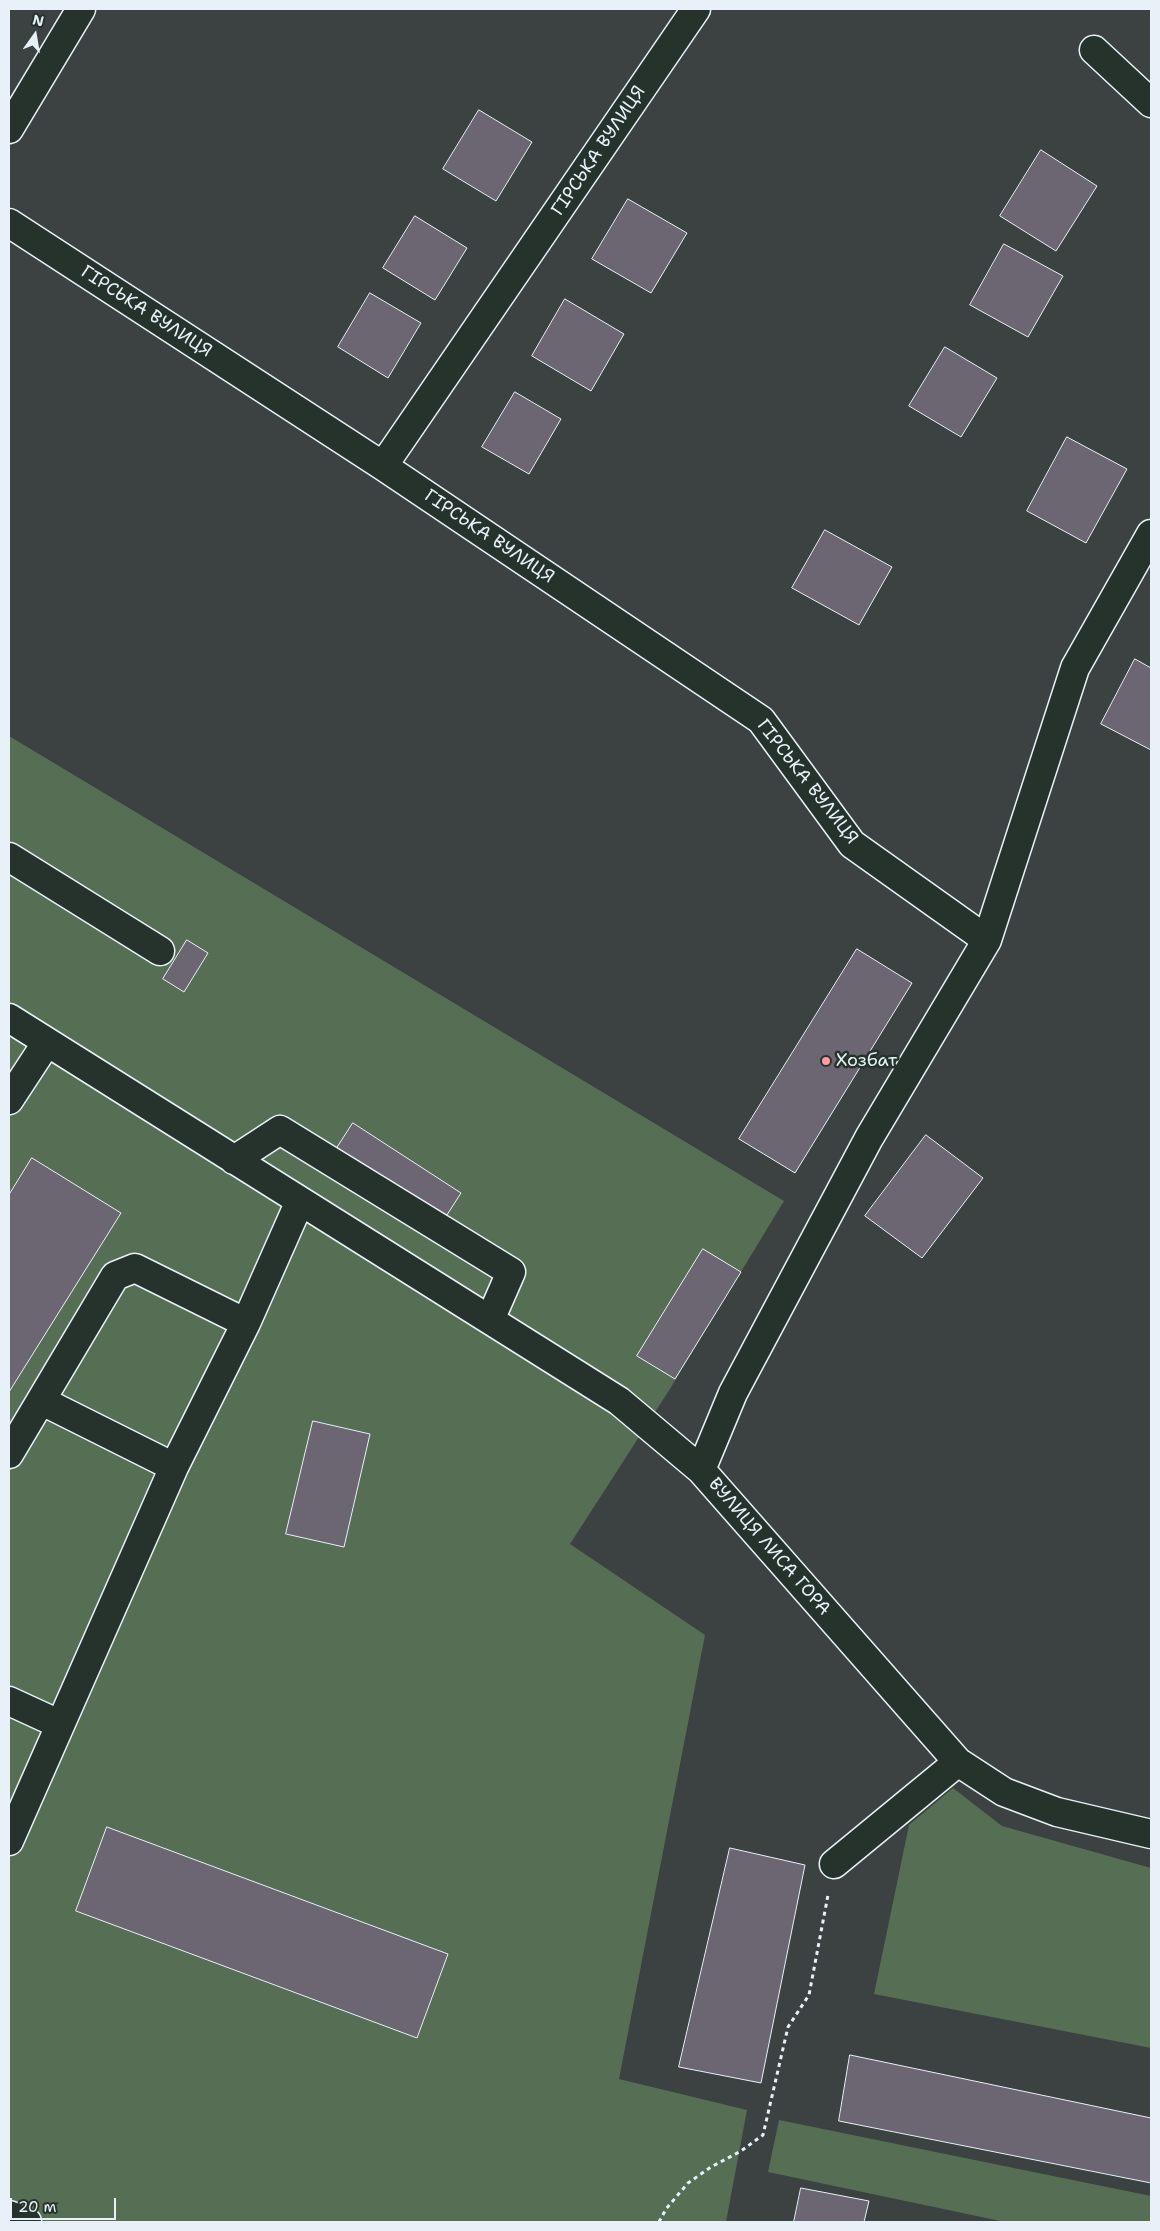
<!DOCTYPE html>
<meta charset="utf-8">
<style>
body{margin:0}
#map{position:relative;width:1160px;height:2231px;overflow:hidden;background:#3b4241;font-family:"Shantell Sans",sans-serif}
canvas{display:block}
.frame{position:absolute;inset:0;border:10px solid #e8f1f8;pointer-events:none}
.north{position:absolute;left:10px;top:10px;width:50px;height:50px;-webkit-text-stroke:4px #26332d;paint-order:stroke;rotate:13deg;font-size:14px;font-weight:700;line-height:20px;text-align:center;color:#e8f1f8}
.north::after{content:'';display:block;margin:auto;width:18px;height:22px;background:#e8f1f8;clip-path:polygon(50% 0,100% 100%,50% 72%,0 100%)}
.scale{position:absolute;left:10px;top:2198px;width:106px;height:22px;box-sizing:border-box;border:2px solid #e8f1f8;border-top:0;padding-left:6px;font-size:15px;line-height:18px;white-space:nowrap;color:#e8f1f8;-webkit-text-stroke:4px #26332d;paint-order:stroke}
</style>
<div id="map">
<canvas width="1160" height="2231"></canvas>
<div class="frame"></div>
<div class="north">N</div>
<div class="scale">20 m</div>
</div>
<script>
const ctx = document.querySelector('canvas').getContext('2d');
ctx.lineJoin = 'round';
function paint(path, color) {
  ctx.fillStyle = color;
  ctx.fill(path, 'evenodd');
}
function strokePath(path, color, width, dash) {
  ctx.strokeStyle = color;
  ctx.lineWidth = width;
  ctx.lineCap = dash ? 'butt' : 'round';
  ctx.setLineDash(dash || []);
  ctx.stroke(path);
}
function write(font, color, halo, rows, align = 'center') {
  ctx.font = font + ' "Shantell Sans",sans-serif';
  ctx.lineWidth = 5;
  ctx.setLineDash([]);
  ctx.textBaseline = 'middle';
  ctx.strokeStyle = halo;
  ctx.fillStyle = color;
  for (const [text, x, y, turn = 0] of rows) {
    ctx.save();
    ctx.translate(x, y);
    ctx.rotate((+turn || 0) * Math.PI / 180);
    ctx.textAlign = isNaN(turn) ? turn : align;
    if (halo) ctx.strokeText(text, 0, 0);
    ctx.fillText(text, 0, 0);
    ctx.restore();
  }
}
const green = new Path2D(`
 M9 736 784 1201 668 1392 570 1544 705 1635 619 2079 747 2110 726 2222H9Z
 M953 1788 1002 1826 1151 1868V2048L874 1994 909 1825Z
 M779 2120 1151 2196V2222H1005L768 2172Z`);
const building = new Path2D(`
 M479 110 532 142 496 201 443 169Z
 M1041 150 1097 186 1056 251 1000 216Z
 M628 199 687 233 651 293 592 259Z
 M415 216 467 248 435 300 383 268Z
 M1004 244 1063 276 1028 337 970 305Z
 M370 293 421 323 388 378 338 347Z
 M565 299 624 334 591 391 532 356Z
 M945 347 997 378 961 437 909 406Z
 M515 392 561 419 529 474 482 447Z
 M1067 437 1127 469 1086 543 1027 511Z
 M825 530 892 567 859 625 792 588Z
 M1135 659 1151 668V750L1101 724Z
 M187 940 208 953 184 992 163 979Z
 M857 949 912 983 795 1173 739 1139Z
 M353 1123 461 1193 445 1218 337 1148Z
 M926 1135 983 1178 922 1258 865 1216Z
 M32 1158 121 1213 9 1392V1195Z
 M703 1249 741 1272 675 1379 637 1356Z
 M313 1421 370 1434 344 1547 286 1534Z
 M107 1827 448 1954 417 2038 76 1911Z
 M730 1848 805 1865 761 2083 679 2067Z
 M850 2055 1151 2118V2183L839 2121Z
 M801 2188 869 2201 864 2222H794Z`);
const path = new Path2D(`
 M659 2222 666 2209 688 2183 711 2167 741 2151 763 2135 788 2027 809 1995 828 1895`);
const minor = new Path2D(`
 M1094 50 1151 103
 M9 129 81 9
 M9 223 383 466 761 720 852 844 987 940
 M383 466 696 9
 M1151 534 1075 668 987 940 869 1138 733 1393 701 1470 958 1762 1004 1792 1057 1812 1151 1834
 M9 857 160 951
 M9 1018 619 1401 701 1470
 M9 1100 47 1042
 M234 1160 280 1130 511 1272 490 1320
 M42 1401 174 1467
 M9 1454 115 1276 135 1268 246 1323
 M9 1701 59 1724
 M9 1841 174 1467 246 1323 300 1201
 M834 1864 958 1762
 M9 2215 27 2222`);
const markers = [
 [826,1061,5,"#ff9aa2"]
];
const streetNames = [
 ["ГІРСЬКА ВУЛИЦЯ",599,151,-56],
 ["ГІРСЬКА ВУЛИЦЯ",146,312,33],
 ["ГІРСЬКА ВУЛИЦЯ",489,537,34],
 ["ГІРСЬКА ВУЛИЦЯ",807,782,52],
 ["ВУЛИЦЯ ЛИСА ГОРА",769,1547,49]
];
const poiNames = [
 ["Хозбат",836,1061]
];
paint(green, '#566e53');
paint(building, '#6b6671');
strokePath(building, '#e8f1f8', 1);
strokePath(minor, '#e8f1f8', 31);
strokePath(path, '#e8f1f8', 3, [4, 4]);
strokePath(minor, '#26332d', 28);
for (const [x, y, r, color] of markers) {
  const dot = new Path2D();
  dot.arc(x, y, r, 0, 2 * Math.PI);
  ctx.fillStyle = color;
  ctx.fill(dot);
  strokePath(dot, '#26332d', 2);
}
write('18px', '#e8f1f8', '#26332d', streetNames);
write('18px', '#e8f1f8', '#26332d', poiNames, 'left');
</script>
